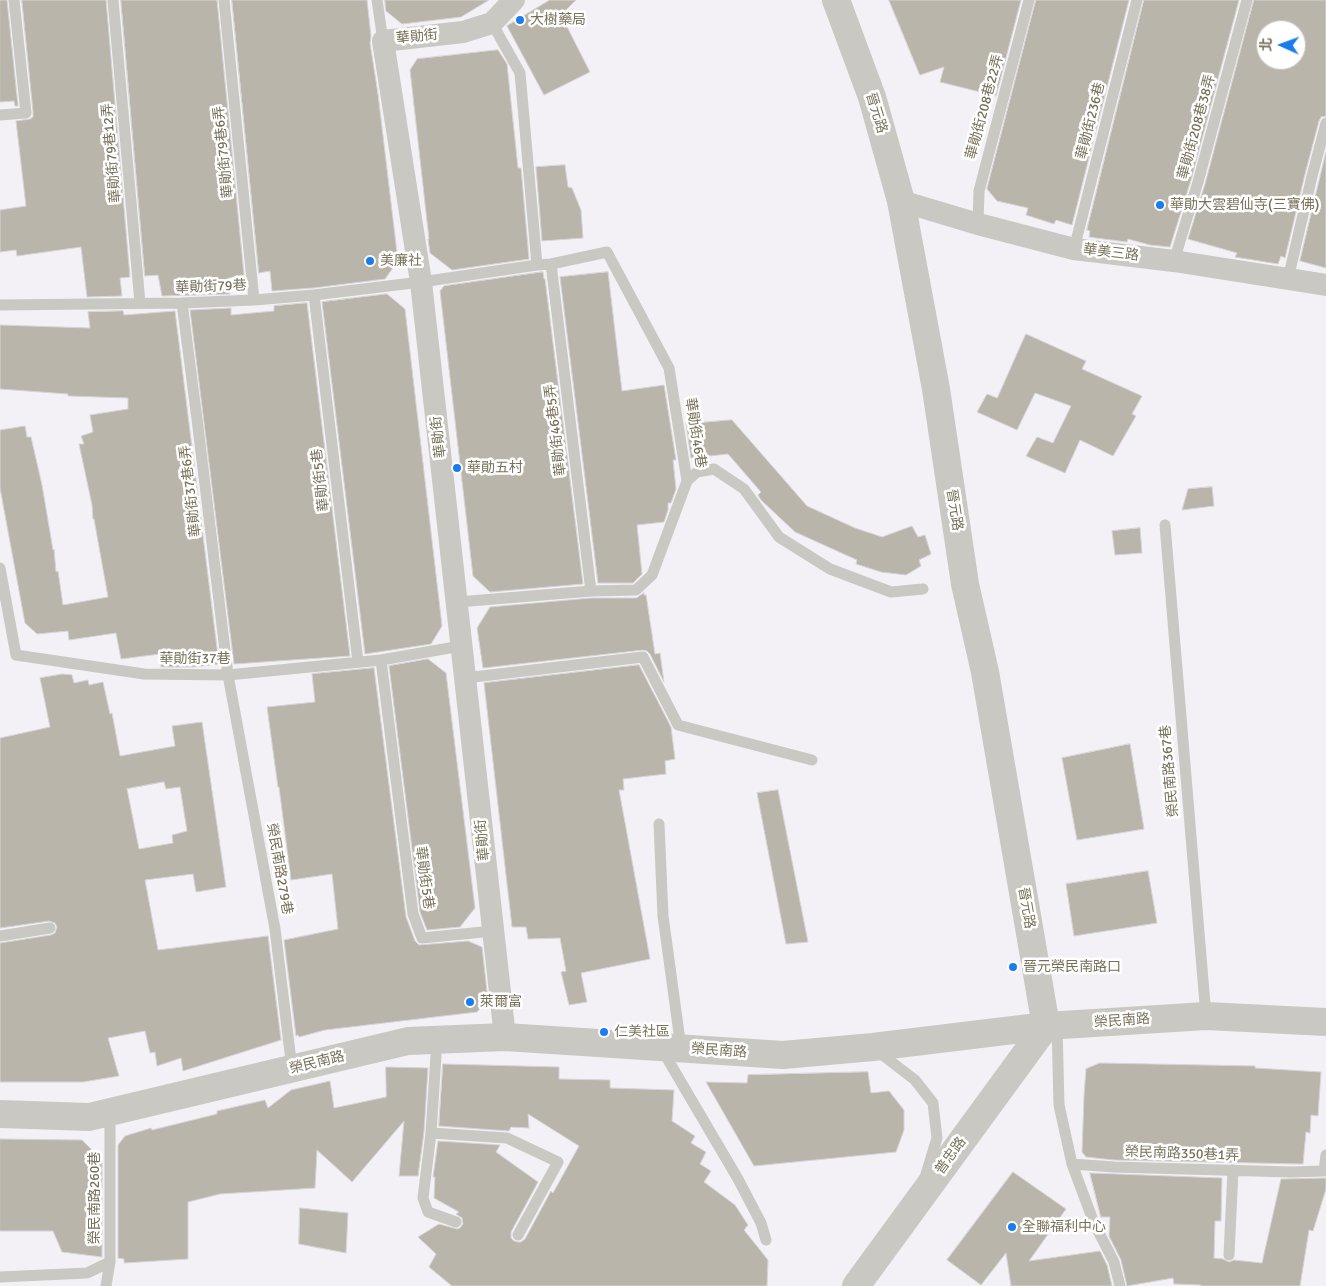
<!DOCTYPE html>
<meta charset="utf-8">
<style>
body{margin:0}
#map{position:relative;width:1326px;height:1286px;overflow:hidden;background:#f3f1f5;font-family:Signika,"Noto Sans TC",sans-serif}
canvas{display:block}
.north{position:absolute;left:1256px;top:20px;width:50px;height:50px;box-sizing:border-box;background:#fff;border:1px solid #c9c6bd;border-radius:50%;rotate:272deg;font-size:14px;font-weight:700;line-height:20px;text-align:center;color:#78715a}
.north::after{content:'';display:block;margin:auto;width:18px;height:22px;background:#1a7ded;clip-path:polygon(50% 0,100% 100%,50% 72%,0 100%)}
</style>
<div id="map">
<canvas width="1326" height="1286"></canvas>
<div class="north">北</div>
</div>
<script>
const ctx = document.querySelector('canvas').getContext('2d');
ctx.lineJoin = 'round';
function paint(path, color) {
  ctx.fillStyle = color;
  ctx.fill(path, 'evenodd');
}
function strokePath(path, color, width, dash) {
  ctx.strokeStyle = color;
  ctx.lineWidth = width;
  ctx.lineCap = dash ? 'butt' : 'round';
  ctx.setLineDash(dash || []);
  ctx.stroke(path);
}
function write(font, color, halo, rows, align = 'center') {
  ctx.font = font + ' Signika,"Noto Sans TC",sans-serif';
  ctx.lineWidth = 5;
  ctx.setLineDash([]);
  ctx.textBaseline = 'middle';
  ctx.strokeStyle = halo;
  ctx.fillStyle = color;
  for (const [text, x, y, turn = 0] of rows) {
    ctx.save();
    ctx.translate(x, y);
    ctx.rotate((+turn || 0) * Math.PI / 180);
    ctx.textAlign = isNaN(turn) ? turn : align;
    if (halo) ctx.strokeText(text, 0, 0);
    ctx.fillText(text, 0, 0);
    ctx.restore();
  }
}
const building = new Path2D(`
 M0 0H7L18 106H15L14 101 0 102Z
 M22 0H106L130 277 120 278 122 296 87 297 81 247 17 256 16 250 0 252V210L26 206 16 121 30 119 33 117V112Z
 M121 0H217L244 275 229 278 230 294 162 296 158 275 145 276Z
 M232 0H367L371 36 370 43 378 94 398 261 385 279 313 288 272 291 270 271 259 273Z
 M385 0H489L461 17 402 24 386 11Z
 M550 0H576L561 15 590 72 544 95 507 26Z
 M889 0H1021L996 96 940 82 944 67 920 75Z
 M1036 0H1129L1072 225 1056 220 1054 224 1026 215 1028 208 997 201 987 189Z
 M1144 0H1239L1191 180 1170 247 1150 245 1128 239 1127 242 1096 238 1089 237 1090 231 1087 230Z
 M1254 0H1326V116L1321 117 1319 121 1305 174 1285 258 1281 256 1278 264 1235 257 1237 253 1188 239 1205 184ZM1266 30H1296V60H1266Z
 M498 50 507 64 518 168H521L529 259 452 270 430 253 428 239H429L410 70 417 59Z
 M1326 152V268L1300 261Z
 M565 165 568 187 572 188 581 210 583 238 542 241 536 167Z
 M543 272 544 279H545L583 584 490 592 473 576 440 291 444 286Z
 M608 272 622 391 664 385 676 460H673L676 489 671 503H668V510L664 522 637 525 642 574 633 583H598L560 277Z
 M387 294 405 309 442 626 431 644 365 654 322 302Z
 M307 303 350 656 234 664 190 310 231 308V315L274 311V306Z
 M123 311 124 315 175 311 219 664 194 667H161L160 654 121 659 116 633 69 640 68 631 37 634 25 623 0 488V430L25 426 27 437H31L42 485 53 550 54 549 56 572 58 571 63 605 108 597 94 519H93L92 505 79 444H84L81 436 93 432 90 415 128 409V398L68 396V394L0 389V325L90 328 88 312Z
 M1026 334 1086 361 1082 369 1142 396 1132 414 1136 416 1113 456 1080 440 1065 473 1026 456 1037 437 1053 443 1071 406 1035 393 1017 430 977 412 987 394 997 398Z
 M732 420 807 506 855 528 882 537 912 526 918 537 925 535 931 554 919 560 921 566 906 575 881 572 856 564 857 560 795 532 761 500 758 495 761 492 728 454 691 458 686 424Z
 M1212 487 1214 506 1182 510 1188 489Z
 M1140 528 1142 553 1115 555 1112 531Z
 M644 593V595H646L655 654 660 653 664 682 650 654 647 651 643 650 483 668 477 628 490 607 591 598H636Z
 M428 659 446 673 475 908 460 927 427 930 420 912 389 666Z
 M639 665 671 727 675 759 665 761 666 774 623 779 624 790H619L650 959 581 973 587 1002 569 1005 561 972 566 971 560 938 528 939 526 927H512L484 683Z
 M374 668 406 917 415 941 419 945 468 941 482 947 488 1000 477 1012 325 1030 299 1037 298 1035 296 1036 284 940 338 929 332 874 291 880 279 787H278L267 707 315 702 312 674Z
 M63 674 72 675 74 683 88 680 89 685 103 682 110 714 112 713 120 756 175 746 172 726 202 722 226 887 196 892 193 874 145 880 158 950 268 936 281 1040 183 1071 181 1058 157 1066 155 1052 150 1053 145 1031 108 1038 119 1076 83 1082H0V943L51 935 55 933 57 927 55 923 49 921 0 928V738L50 727 40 678ZM164 782 166 789 180 787 187 831 172 835 173 843 139 849 127 789Z
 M1130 744 1144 829 1077 840 1062 758Z
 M778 790 808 942 786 944 757 793Z
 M1148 871 1157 923 1074 936 1066 884Z
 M1100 1063 1255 1066V1068L1321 1072 1318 1116 1311 1115 1310 1133 1306 1132 1303 1164 1114 1160 1086 1157 1082 1152 1084 1096 1086 1069Z
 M443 1064 559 1067V1079L610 1080V1088L674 1090 672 1121 695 1136 691 1143 706 1152 700 1164 711 1171 704 1182 735 1205 748 1225 744 1230 768 1260 767 1286H452L429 1267 436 1254 418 1237 439 1224 457 1229 460 1228 463 1224 462 1218 456 1214 459 1212 434 1198 435 1177H433L438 1141 500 1145 496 1152 538 1182 511 1232V1238L514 1241 518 1242H521L525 1239 551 1191 553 1193 579 1146 528 1114 529 1128 511 1127 509 1131 439 1126Z
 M386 1067 428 1068 424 1132 418 1176H399L404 1121 352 1182 317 1150 315 1188 220 1194 188 1202V1259L124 1263V1259L118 1258V1145L125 1136 151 1128 152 1130 217 1114V1111L265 1100 268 1108 291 1090 330 1081 334 1108 386 1097Z
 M868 1072 871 1093 889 1091 904 1110V1130L896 1152 754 1166 706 1082 747 1083 748 1075Z
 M0 1139 82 1140 102 1160V1257L62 1252 53 1231H0Z
 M1013 1172 1066 1209 1029 1261 1100 1251 1107 1265 1112 1286H1011L1006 1253 981 1285 947 1260Z
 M1090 1173 1222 1178 1221 1221H1215L1214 1258 1223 1259 1229 1262 1234 1260 1262 1263 1281 1179 1326 1178V1189L1313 1231 1309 1230 1300 1286H1200L1201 1285 1174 1284 1173 1278 1127 1286 1121 1260 1109 1236 1110 1217H1101Z
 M300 1208 348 1213 346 1253 299 1244Z`);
const service = new Path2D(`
 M113 0 140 303
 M224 0 254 300
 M377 0 383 41
 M492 23 520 73 537 265
 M0 115 26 113 14 0
 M978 224 979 191 1029 0
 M1074 249 1137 0
 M1174 261 1198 182 1247 0
 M551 264 591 591
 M1288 279 1312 176 1326 123
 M314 295 358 662
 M182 303 198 427 228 675 275 929 292 1069
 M0 305 182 303 254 300 314 295 421 282 537 265 551 264 607 252 669 368 687 481 652 575 636 590 591 591 458 602
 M687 481 697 472 714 469 744 489 779 537 830 569 891 592 923 589
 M1165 525 1206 1016
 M0 568 16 655 144 674 228 675 381 660 461 646
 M381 660 413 914 422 938 493 931
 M465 678 643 657 678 725 812 760
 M659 824 663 916 681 1048
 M0 936 50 928
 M1057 1026 1059 1105 1072 1164 1094 1223 1114 1262 1120 1286
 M437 1040 431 1133 423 1198 428 1212 456 1222
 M661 1048 738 1179 761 1223 766 1240
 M876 1050 915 1080 933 1103 937 1138 926 1174
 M431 1133 507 1138 558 1162 518 1235
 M1072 1164 1114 1167 1291 1172 1324 1171 1326 1155
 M1229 1255 1233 1170
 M0 1277 87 1273 110 1262V1112
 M106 1286 110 1262`);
const minor = new Path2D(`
 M901 201 978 224 1074 249 1174 261 1326 285
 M505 1037 421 282 383 41 463 32 492 23 514 0`);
const tertiary = new Path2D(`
 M836 0 872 97 901 201 936 389 965 584 985 672 1046 1026
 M0 1114 89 1117 408 1041 505 1037 783 1055 873 1047 1046 1026 1206 1016 1326 1022
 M856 1286 1046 1026`);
const markers = [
 [520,20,5,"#1a7ded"],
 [1160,205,5,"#1a7ded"],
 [370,261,5,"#1a7ded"],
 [457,468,5,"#1a7ded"],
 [1013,967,5,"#1a7ded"],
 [470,1002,5,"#1a7ded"],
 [604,1032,5,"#1a7ded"],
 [1012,1227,5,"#1a7ded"]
];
const poiNames = [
 ["大樹藥局",530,20],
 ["華勛大雲碧仙寺(三寶佛)",1170,205],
 ["美廉社",380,261],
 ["華勛五村",467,468],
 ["晉元榮民南路口",1023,967],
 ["萊爾富",480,1002],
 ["仁美社區",614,1032],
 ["全聯福利中心",1022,1227]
];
const streetNames = [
 ["華勛街",417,37,-6],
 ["華勛街208巷22弄",985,107,-75],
 ["晉元路",876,113,73],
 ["華勛街236巷",1091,121,-76],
 ["華勛街208巷38弄",1197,127,-75],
 ["華勛街79巷6弄",224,152,-96],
 ["華勛街79巷12弄",112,153,-95],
 ["華美三路",1111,253,7],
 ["華勛街79巷",211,287,-2],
 ["華勛街46巷5弄",556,430,-97],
 ["華勛街46巷",695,433,81],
 ["華勛街",439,437,-97],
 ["華勛街5巷",321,480,-97],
 ["華勛街37巷6弄",191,491,-97],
 ["晉元路",954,510,81],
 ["華勛街37巷",195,659],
 ["榮民南路367巷",1170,771,-95],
 ["華勛街",483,840,-96],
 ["榮民南路279巷",279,869,80],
 ["華勛街5巷",424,878,82],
 ["晉元路",1026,908,80],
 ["榮民南路",1122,1021,-4],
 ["榮民南路",719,1051,4],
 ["榮民南路",317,1063,-14],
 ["榮民南路350巷1弄",1182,1154,2],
 ["普忠路",951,1156,-54],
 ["榮民南路260巷",95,1198,-90]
];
paint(building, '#b9b5ab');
strokePath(building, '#d5d4d7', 1);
strokePath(service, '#c9c8c2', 11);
strokePath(minor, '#c9c8c2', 22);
strokePath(tertiary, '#c9c8c2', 28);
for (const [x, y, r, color] of markers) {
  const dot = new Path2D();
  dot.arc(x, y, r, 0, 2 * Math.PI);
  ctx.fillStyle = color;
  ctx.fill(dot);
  strokePath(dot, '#fff', 2);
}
write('14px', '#78715a', '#fff', poiNames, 'left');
write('14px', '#78715a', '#fff', streetNames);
</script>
